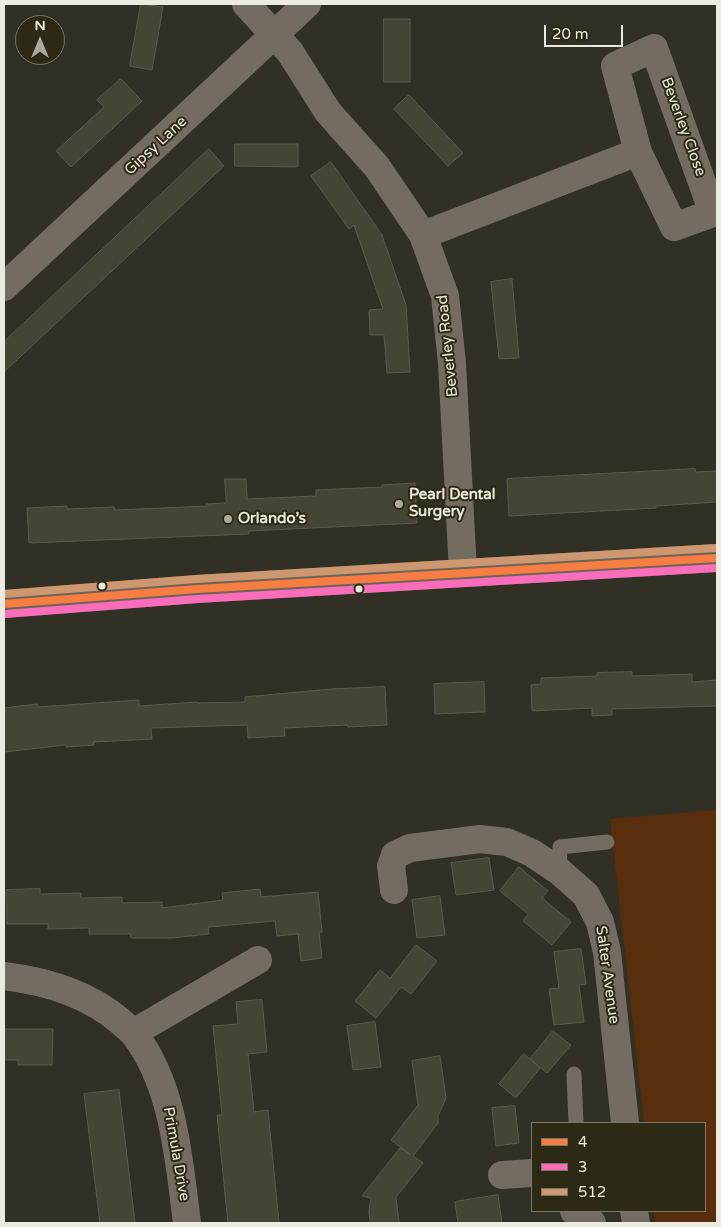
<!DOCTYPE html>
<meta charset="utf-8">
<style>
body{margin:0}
#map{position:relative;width:721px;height:1227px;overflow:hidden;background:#313024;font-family:"Varela Round",sans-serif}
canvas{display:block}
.frame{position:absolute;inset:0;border:5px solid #ecebdf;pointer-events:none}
.legend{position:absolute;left:531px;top:1122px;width:175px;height:90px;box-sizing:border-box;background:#2c2a15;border:1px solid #797766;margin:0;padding:6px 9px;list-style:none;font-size:15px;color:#ecebdf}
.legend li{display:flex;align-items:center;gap:10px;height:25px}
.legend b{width:25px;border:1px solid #797766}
.north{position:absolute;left:15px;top:15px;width:50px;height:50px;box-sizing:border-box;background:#2c2a15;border:1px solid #797766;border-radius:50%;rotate:0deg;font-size:14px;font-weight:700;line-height:20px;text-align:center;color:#ecebdf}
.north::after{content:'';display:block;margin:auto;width:18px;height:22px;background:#abaa9e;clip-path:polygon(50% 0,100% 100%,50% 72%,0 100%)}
.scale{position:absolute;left:544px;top:25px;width:79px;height:22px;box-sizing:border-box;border:2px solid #ecebdf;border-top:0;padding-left:6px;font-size:15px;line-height:18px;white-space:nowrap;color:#ecebdf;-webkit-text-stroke:4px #2c2a15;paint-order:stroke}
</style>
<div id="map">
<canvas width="721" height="1227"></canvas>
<div class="frame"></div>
<ul class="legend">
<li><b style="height:6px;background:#f77d43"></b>4</li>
<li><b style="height:6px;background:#fb6dba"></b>3</li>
<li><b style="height:6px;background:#cd976f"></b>512</li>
</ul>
<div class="north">N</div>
<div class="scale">20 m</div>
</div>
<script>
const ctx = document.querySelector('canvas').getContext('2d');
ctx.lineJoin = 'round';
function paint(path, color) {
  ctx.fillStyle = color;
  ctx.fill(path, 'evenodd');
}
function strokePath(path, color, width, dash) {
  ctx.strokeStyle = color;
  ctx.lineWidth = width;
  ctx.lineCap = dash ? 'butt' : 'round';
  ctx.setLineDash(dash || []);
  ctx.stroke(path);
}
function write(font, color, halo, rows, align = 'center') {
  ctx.font = font + ' "Varela Round",sans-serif';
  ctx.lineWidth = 4;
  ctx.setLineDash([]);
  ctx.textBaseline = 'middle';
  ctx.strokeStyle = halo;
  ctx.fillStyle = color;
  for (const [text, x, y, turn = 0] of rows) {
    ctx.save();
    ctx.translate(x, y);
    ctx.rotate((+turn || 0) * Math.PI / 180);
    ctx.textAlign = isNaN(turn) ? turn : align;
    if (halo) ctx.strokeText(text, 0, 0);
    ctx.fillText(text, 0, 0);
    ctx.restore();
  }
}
const green = new Path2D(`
 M717 810V1223H655L653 1211H705V1123H644L610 819Z`);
const building = new Path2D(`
 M141 4 163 7 152 70 130 66Z
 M384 19H410V82H384Z
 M121 79 142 101 71 167 56 151 104 107 97 100Z
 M409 95 463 153 448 166 394 109Z
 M235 144H298V167L235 166Z
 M209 149 224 166 4 372V342Z
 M331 162 382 235 406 305 410 372 387 373 384 335H370L369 310 383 309 354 225 349 229 311 176Z
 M512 279 519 358 499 359 491 282Z
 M695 469 696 472 717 471V502L656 506V508L509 516 507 479Z
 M225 479H246L247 499 316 496V490L382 487V485L415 483 417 523 249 531V534L29 543 27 508 67 506V509L114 507 115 510 207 506 206 504 226 503Z
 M632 672V676L692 674V682L717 680V706L612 709V715L592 716V708L532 711 531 685 541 684V678L597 676V673Z
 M484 682 485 712 435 714 434 684Z
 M385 687 387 725 348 727 347 725 284 728 285 736 248 738 247 725 151 728 152 739 94 742V745L66 747V745L4 752V708L37 704 38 707 139 700V706L198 702V703L245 702V697L331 689Z
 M489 858 494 890 456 895 451 863Z
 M519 867 548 891 542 898 571 922 552 945 523 921 528 914 500 891Z
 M40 889V894L81 893V898L122 897V903L162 902V908L223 900 222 893 260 889 261 897 318 892 322 932H319L322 958 301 961 298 934 277 936 275 921 208 927 209 934 172 938H131L130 934H89V928L48 929V924H7L6 890Z
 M440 896 445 935 417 938 412 900Z
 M416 945 437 961 411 994 401 987 376 1018 355 1001 380 970 390 978Z
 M581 949 586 984 579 985 584 1022 554 1025 549 989 559 988 554 952Z
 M262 1000 267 1052 248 1054 254 1112 268 1110 279 1223H228L217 1115H222L213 1026 238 1024 236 1002Z
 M375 1022 381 1067 353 1070 347 1026Z
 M4 1029H53L52 1065H18V1060H4Z
 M553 1031 571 1045 547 1073 530 1059Z
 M524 1054 540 1068 516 1098 499 1084Z
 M440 1056 446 1098 438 1116V1123L413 1156 423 1163 396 1197 399 1223H370L369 1211 371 1198 362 1196 400 1148 411 1155 391 1140 418 1105 412 1061Z
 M119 1090 135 1223H100L84 1094Z
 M515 1106 519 1143 496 1146 492 1108Z
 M498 1195 502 1223H458L455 1202Z`);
const lane = new Path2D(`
 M559 871 560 847 607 842
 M574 1074 576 1123`);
const street = new Path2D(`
 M246 4 290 52 328 112 377 167 423 235 445 296 452 363 463 572
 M654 48 713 213 674 227 638 152 615 66Z
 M423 235 638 152
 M4 287 307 4
 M394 890 391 866 395 855 410 848 480 839 507 842 532 853 559 871 586 895 600 922 607 952 625 1123
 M4 976C45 981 88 994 120 1021 124 1025 130 1029 134 1034 174 1085 179 1161 187 1223
 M133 1033 258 960
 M502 1175 532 1173
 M574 1211 592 1223
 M634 1211 636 1223`);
const secondary = new Path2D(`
 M4 604 197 589 717 558`);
const bus1 = new Path2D(`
 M4 604 197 589 717 558`);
const bus2 = new Path2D(`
 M5 614 198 599 717 568`);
const bus3 = new Path2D(`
 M4 594 196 579 716 548`);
const markers = [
 [399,504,5,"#abaa9e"],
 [228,519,5,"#abaa9e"],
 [102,586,4.5,"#ecebdf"],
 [359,589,4.5,"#ecebdf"]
];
const streetNames = [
 ["Beverley Close",683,127,70],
 ["Gipsy Lane",156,146,-43],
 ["Beverley Road",448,346,-96],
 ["Salter Avenue",607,975,82],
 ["Primula Drive",176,1154,80]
];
const poiNames = [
 ["Pearl Dental",409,495],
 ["Surgery",409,512],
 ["Orlando’s",238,519]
];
paint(green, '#592e0c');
paint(building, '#434635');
strokePath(building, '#595a51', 1);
strokePath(lane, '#736c61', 15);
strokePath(street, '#736c61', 28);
strokePath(secondary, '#6c6557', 28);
strokePath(bus1, '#f77d43', 8);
strokePath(bus2, '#fb6dba', 8);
strokePath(bus3, '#cd976f', 8);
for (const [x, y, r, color] of markers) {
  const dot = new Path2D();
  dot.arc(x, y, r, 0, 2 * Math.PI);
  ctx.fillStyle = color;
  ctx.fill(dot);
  strokePath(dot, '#2c2a15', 2);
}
write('15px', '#ecebdf', '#2c2a15', streetNames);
write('bold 15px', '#ecebdf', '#2c2a15', poiNames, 'left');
</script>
